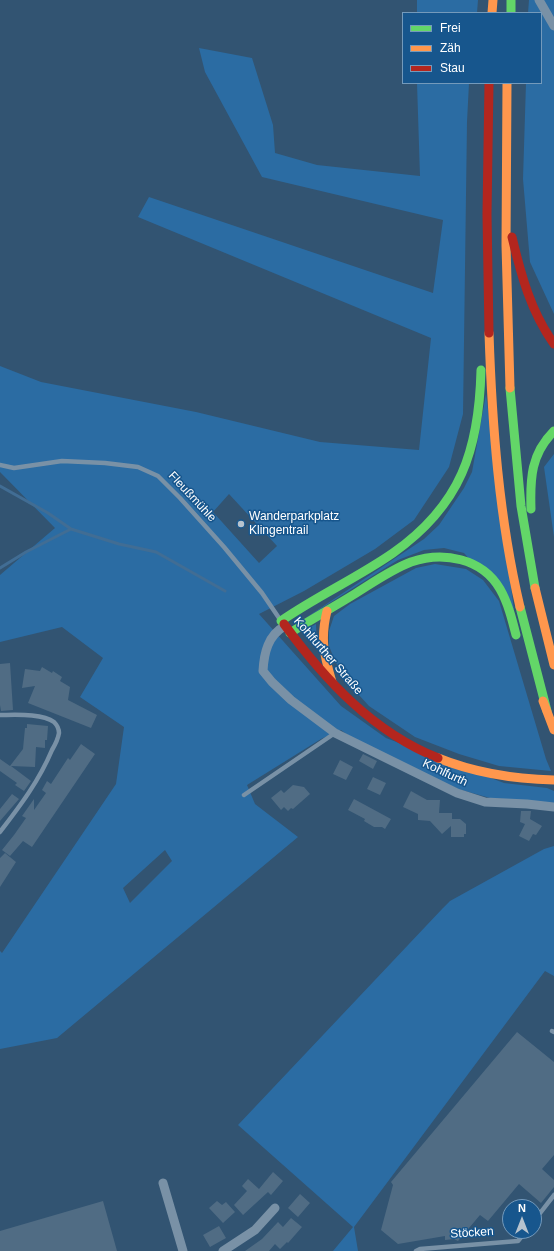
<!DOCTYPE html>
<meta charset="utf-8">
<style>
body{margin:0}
#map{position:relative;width:554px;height:1251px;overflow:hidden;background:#325472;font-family:Arial,sans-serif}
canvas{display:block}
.legend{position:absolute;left:402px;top:12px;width:140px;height:72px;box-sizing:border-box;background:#17568d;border:1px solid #749abb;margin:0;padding:5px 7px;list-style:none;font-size:12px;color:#fff}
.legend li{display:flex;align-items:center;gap:8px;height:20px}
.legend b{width:20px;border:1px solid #749abb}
.north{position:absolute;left:502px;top:1199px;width:40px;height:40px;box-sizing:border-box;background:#17568d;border:1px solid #749abb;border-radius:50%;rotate:0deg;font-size:11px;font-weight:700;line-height:16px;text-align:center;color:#fff}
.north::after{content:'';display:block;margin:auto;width:14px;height:18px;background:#b7c3ce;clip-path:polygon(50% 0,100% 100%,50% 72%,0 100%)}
</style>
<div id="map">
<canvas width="554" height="1251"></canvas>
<ul class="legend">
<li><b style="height:5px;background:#63d668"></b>Frei</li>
<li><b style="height:5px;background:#ff974d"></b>Zäh</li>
<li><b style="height:5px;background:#b3261e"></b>Stau</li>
</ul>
<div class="north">N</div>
</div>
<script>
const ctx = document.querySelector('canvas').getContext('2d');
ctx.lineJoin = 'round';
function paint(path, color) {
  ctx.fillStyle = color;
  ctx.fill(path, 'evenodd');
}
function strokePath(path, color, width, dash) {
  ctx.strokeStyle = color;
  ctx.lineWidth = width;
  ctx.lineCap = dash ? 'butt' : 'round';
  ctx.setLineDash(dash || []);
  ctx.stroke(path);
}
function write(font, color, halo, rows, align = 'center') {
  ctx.font = font + ' Arial,sans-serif';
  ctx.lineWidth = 3;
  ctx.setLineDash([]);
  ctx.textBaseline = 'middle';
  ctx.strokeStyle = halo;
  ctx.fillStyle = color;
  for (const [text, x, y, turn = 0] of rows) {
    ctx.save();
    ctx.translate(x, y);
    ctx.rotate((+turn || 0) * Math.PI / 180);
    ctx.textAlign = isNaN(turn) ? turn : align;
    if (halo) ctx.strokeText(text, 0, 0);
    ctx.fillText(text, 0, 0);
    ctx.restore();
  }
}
const green = new Path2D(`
 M417 0H478L477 13H417Z
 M529 0H554V314L530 262 523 179 526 83H541V13H528Z
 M199 48 252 58 273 125 275 153 317 165 420 176 417 83H469L467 122 463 414 449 467 414 520 375 549 304 591 259 614 341 706 386 738 504 783 547 788 554 791V803L490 798 458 789 356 741 341 730 321 739 247 785 255 804 298 837 57 1038 0 1049V951L2 953 116 784 124 727 80 697 103 658 62 627 0 642V575L55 528 0 472V366L41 382 196 412 320 442 419 450 431 338 138 217 149 197 433 293 443 220 262 177 205 72ZM229 494 277 546 259 563 213 512ZM165 850 172 861 130 903 123 888Z
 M486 394 514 610 464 553 444 548 424 550 398 560 301 621 424 539 439 525 464 488 472 472Z
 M554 454V537L544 467Z
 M435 564 466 569 483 580 499 601 546 759 551 771 499 766 459 754 415 737 369 706 348 683 335 661 329 646V631L334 616 350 604 416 568Z
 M316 624 317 648 303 631Z
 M554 846V976L545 971 354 1227 358 1251H333L353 1227 238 1125 443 908 450 901 544 849Z`);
const stream = new Path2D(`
 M0 486 48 513 71 529
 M0 568 26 552 71 529 119 544 156 552 225 591`);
const building = new Path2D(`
 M10 663 13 710 1 711 0 705V664Z
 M42 667 52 673 53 671 62 677 60 681 70 687 68 700 97 715 91 728 28 703 35 686 22 688 25 669 40 671Z
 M27 724 48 726 47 740H45V748L36 747 35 767 11 766 31 781 24 791 15 785 17 783 0 771V759L10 766 23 749 25 728H27Z
 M81 744 95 754 32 847 23 841 10 856 2 850 14 835 26 818 22 816 34 799V810L46 793 42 790 47 781 51 784 68 758 70 760Z
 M363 754 377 761 373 769 359 761Z
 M340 760 353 767 346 780 333 774Z
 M373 777 386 783 380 795 367 789Z
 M293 785 304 787 310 794 293 809 291 808 288 811 284 807 281 810 271 798 281 790 284 793Z
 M411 791 427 800H440L439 813H452V819H460L466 824V834H464V837H451V826L442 834 430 821 418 820V814L403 807Z
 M12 794 19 799 0 821V809Z
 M354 799 391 819 385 829 382 827H374L364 821 365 819 348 810Z
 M521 811H531L530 819 542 826 536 835 533 834 529 841 519 836 525 824 520 822Z
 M5 853 16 862 0 887V858Z
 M517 1032 554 1062V1155L542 1169 554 1180V1187L541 1203 519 1184 488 1221 480 1215 458 1241 454 1239 445 1240V1236L398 1244 381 1230 393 1185 391 1182Z
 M273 1172 283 1181 271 1195 268 1192 243 1215 234 1205 247 1191 242 1186 248 1179 259 1189Z
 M300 1194 310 1203 298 1217 288 1208Z
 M103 1201 117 1251H0V1231Z
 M217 1201 222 1205 226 1202 235 1212 223 1223 209 1208Z
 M291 1218 302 1227 288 1243 287 1242 280 1249 275 1244 269 1251H245L262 1239 278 1222 283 1227Z
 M219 1226 226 1238 210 1247 203 1235Z`);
const lane = new Path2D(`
 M0 465 14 468 62 461 105 463 138 467 158 476 180 498 224 547 262 593 279 618
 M0 715C14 715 42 713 54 722 57 725 59 729 59 733 58 739 55 745 52 750 39 781 20 806 0 832
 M244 795 335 733
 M552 1031 554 1032
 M534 1221 554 1195
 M416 1251 420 1249 518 1241 526 1231`);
const street = new Path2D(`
 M539 0 554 26
 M285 626C268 635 264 653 263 671L272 682 291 700 335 733 457 793 485 802 527 804 554 807
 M163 1183 183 1251
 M223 1251 255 1230 275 1208`);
const fast = new Path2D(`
 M511 0V13
 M510 388 521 506 535 588
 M531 509C530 478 531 454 554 431
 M520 607 547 711
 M281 621C317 596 357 578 393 553 461 505 479 450 481 370
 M290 633C310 620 332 608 353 595 371 584 390 570 411 562 443 551 482 558 500 589 508 603 512 619 516 635`);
const slow = new Path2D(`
 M492 13 493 0
 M507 83 506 245 510 388
 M489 333C492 424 499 518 520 607
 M535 588 554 665
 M327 611C320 639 324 655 332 682
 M543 701 554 730
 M438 758C475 773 514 779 554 780`);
const jam = new Path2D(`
 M512 237C521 275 531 312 554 344
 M489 333 487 214 489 83
 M284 624C325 680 373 732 438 758`);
const markers = [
 [241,524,4,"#b7c3ce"]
];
const streetNames = [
 ["Fleußmühle",192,497,47],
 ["Kohlfurther Straße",328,656,49],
 ["Kohlfurth",445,773,25],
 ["Stöcken",472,1233,-4]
];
const poiNames = [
 ["Wanderparkplatz",249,517],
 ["Klingentrail",249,531]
];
paint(green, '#2b6ca3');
strokePath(stream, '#416d94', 3);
paint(building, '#506c84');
strokePath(lane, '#7991a6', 4.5);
strokePath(street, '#7991a6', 9);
strokePath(fast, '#63d668', 9);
strokePath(slow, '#ff974d', 9);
strokePath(jam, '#b3261e', 9);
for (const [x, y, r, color] of markers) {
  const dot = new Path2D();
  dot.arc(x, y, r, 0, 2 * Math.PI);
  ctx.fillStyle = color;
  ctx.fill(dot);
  strokePath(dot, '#17568d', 1.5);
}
write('12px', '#fff', '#17568d', streetNames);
write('12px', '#fff', '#17568d', poiNames, 'left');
</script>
